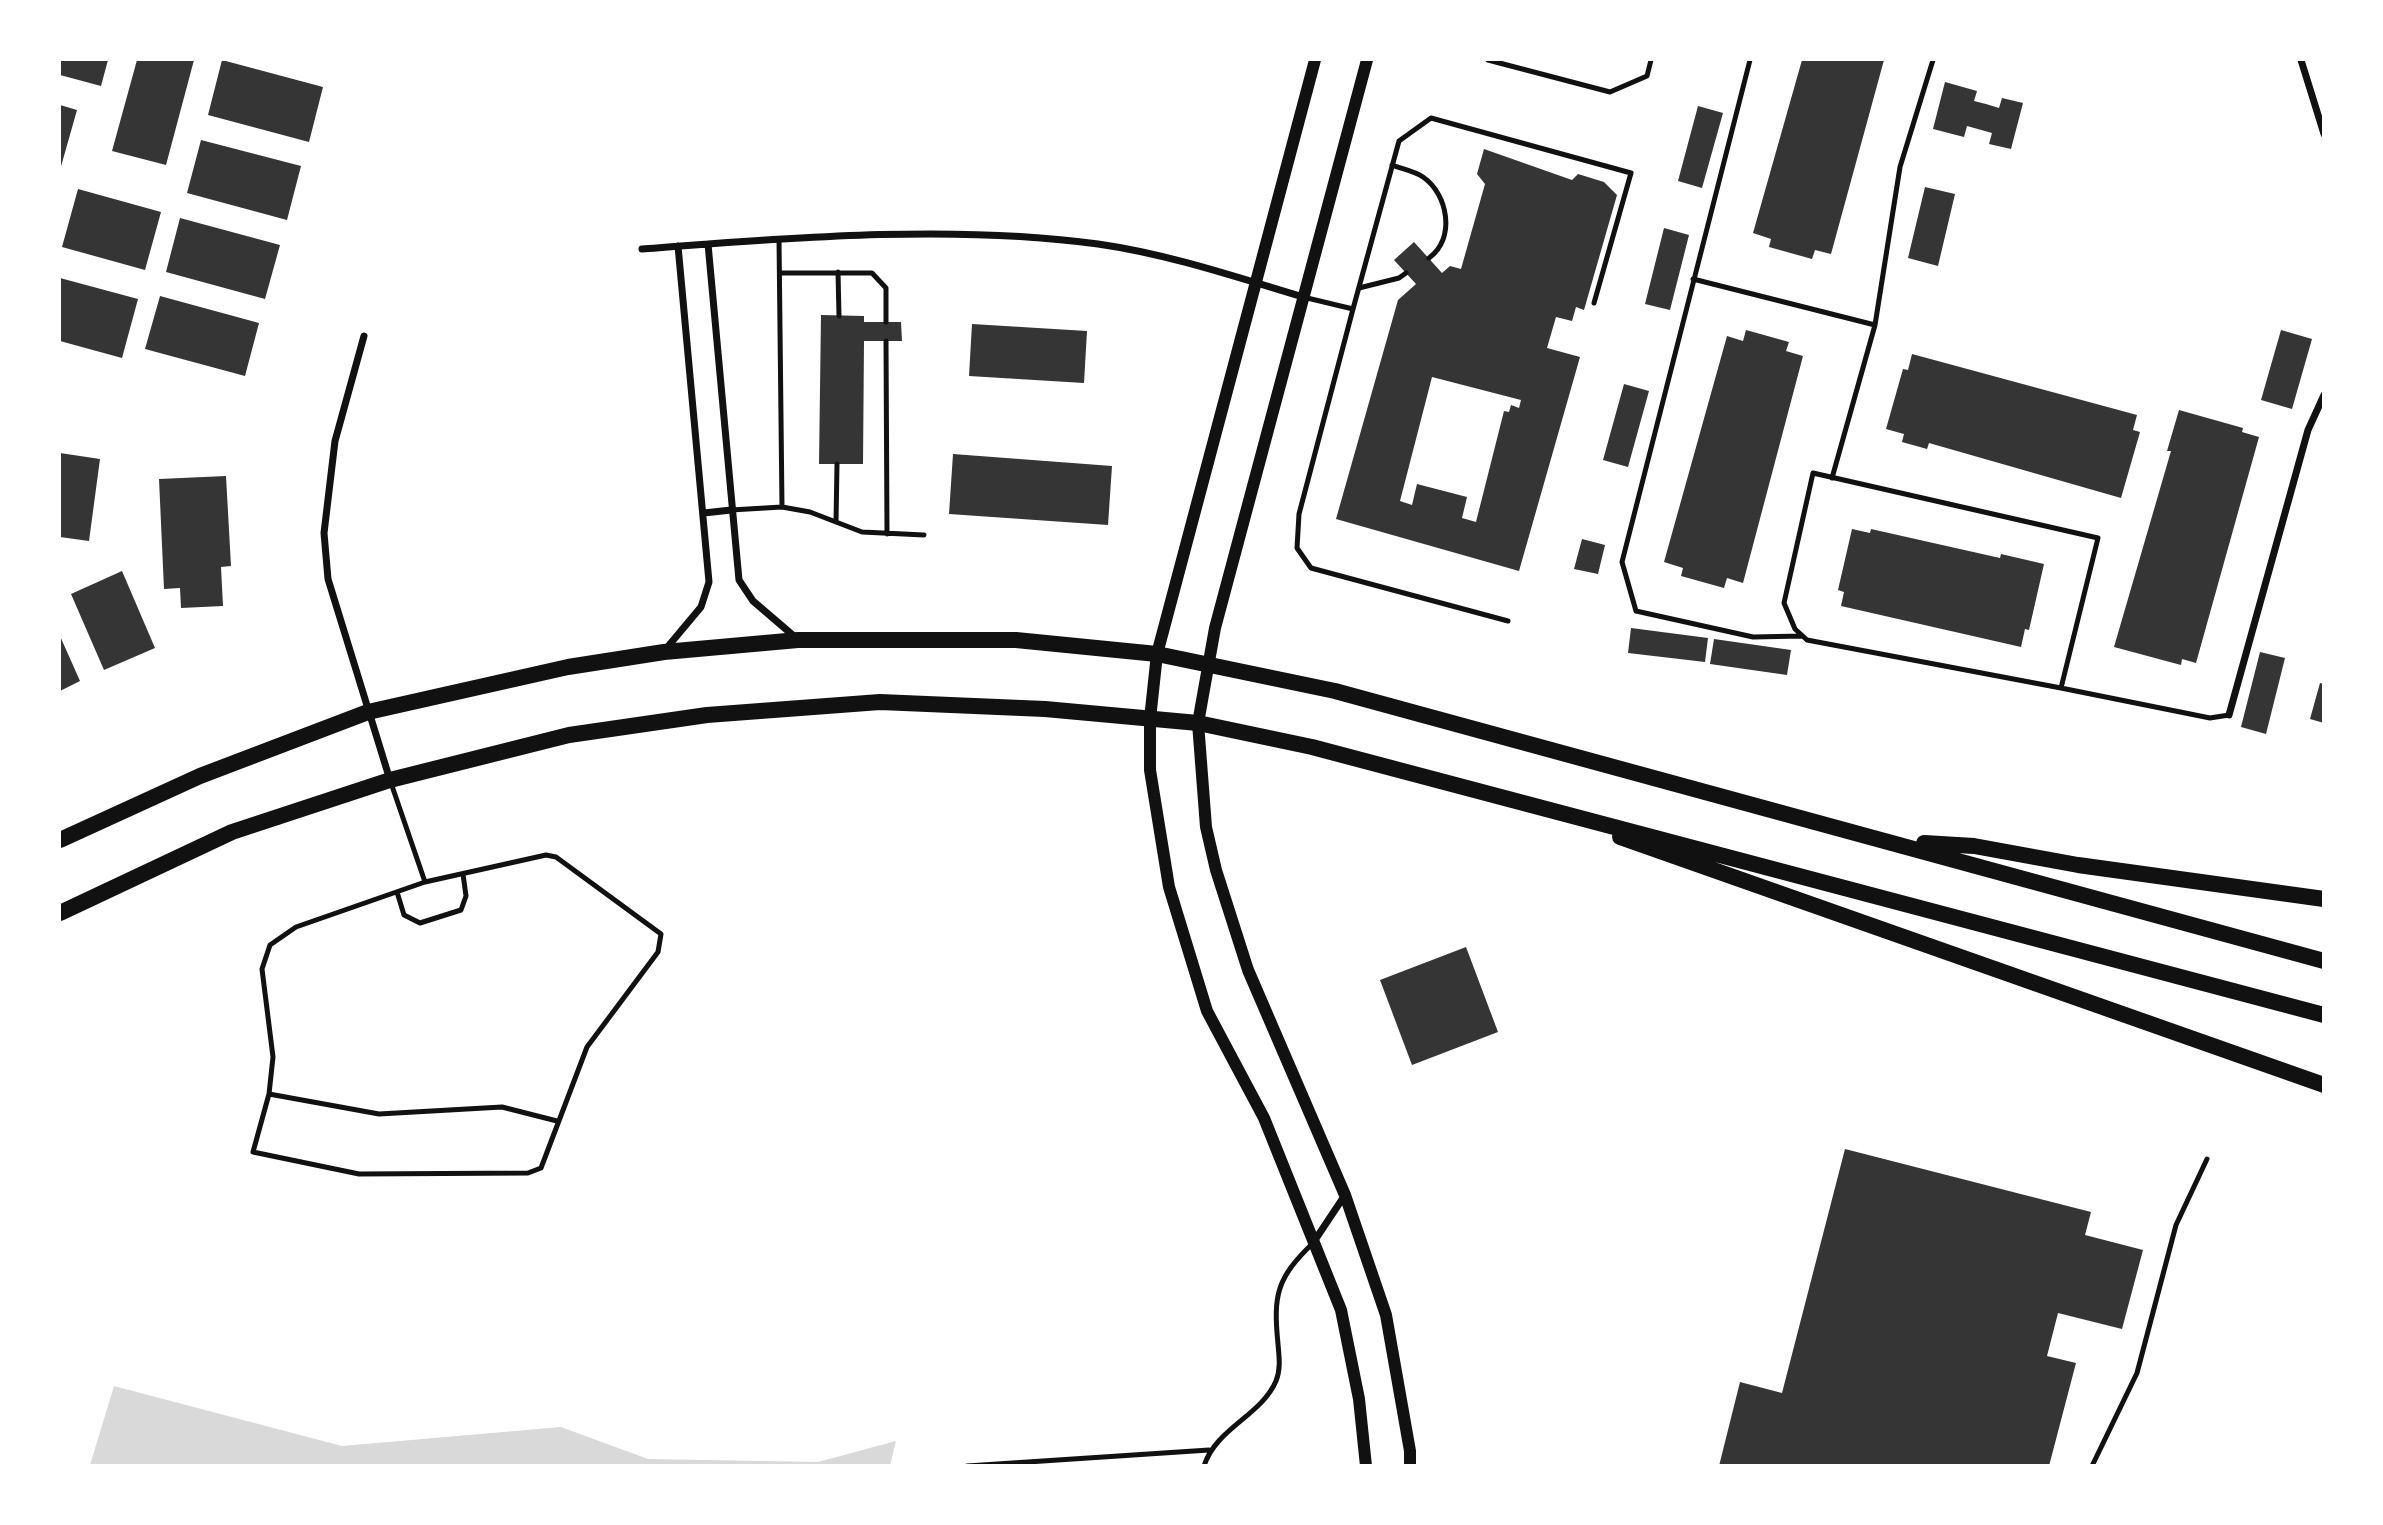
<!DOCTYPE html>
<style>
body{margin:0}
#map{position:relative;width:2383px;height:1525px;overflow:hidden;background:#fff;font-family:Figtree,sans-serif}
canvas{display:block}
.frame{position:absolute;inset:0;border:61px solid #fff;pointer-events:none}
</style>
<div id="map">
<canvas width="2383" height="1525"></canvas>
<div class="frame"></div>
</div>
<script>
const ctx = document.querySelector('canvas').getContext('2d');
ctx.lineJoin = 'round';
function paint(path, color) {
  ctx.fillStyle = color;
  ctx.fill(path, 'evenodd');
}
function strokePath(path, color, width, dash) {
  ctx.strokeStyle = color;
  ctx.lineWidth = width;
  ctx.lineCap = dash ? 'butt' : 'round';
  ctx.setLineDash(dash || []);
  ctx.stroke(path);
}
const water = new Path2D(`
 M114 1386 342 1446 561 1427 648 1459 818 1462 896 1441 890 1466 90 1465Z`);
const building = new Path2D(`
 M60 60H108L101 86 60 75Z
 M137 60H194L166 165 112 151Z
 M222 60 323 87 309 142 208 115Z
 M1802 60H1884L1831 254 1815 250 1812 259 1769 247 1771 239 1753 233Z
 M1945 82 1977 91 1974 101 1986 104 1999 108 2002 98 2023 103 2011 149 1989 144 1992 133 1967 126 1964 137 1933 129Z
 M60 105 77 110 60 170Z
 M1698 106 1723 113 1702 188 1678 181Z
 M201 140 301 166 287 220 187 193Z
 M1484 149 1572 180 1578 174 1604 182 1617 195 1584 310 1576 307 1572 321 1556 317 1547 348 1580 357 1519 571 1336 519 1398 300 1416 284 1394 260 1414 242 1442 273 1450 266 1461 269 1485 184 1477 174ZM1432 377 1521 400 1519 408 1511 405 1509 412 1504 411 1476 522 1462 518 1467 497 1417 484 1412 505 1400 501Z
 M1925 187 1955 194 1938 266 1908 258Z
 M78 189 161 212 145 270 62 247Z
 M180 218 280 245 265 299 166 272Z
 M1664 228 1689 235 1670 310 1645 304Z
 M60 278 138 299 122 358 60 341Z
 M160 296 259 323 245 376 145 349Z
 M821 315 864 316V322H901L902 341H864L863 464H819Z
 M972 324 1087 331 1084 383 969 376Z
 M1746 330 1789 342 1786 351 1803 356 1743 583 1727 578 1724 588 1681 576 1683 568 1664 562 1727 336 1743 341Z
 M2281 330 2312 339 2292 409 2261 400Z
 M1912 354 2137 415 2133 430 2140 432 2121 498 1929 443 1927 449 1902 442 1904 434 1886 429 1903 369 1908 370Z
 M1624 384 1649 391 1628 467 1603 460Z
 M2179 410 2243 428 2242 432 2259 437 2196 663 2182 659 2181 665 2114 647 2171 451H2167Z
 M60 453 100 459 89 541 60 537Z
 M953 454 1112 466 1108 525 949 514Z
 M226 476 231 566 221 567 223 606 181 608 180 588 164 589 159 479Z
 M1852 529 1870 533 1871 529 2000 558 2001 554 2044 564 2029 630 2025 629 2021 647 1841 606 1844 592 1838 590Z
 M1582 539 1605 545 1598 574 1574 569Z
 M122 571 155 648 104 670 71 594Z
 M1631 628 1708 638 1705 662 1628 653Z
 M60 636 80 681 60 691Z
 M1714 639 1791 650 1787 675 1710 664Z
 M2260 652 2285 658 2266 734 2241 727Z
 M2320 683 2324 684V723L2310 719Z
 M1466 947 1498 1032 1412 1065 1380 980Z
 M1845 1149 2091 1212 2085 1235 2143 1250 2122 1329 2058 1313 2047 1356 2076 1363 2049 1466H1719L1740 1382 1782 1393Z`);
const service = new Path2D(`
 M1488 60 1610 92 1647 76 1651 60
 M1750 60 1622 562 1636 611 1753 637 1802 636
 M1392 165C1402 169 1414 171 1423 177 1448 194 1456 239 1429 258
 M779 239 782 507
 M838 272 839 316
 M780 273H872L886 288V322
 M1693 279 1875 325
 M1359 288 1399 278 1406 273
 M1303 297 1353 309 1399 141 1431 118 1631 173 1594 303
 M1353 309 1299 514 1297 548 1311 568 1508 621
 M886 341 887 534
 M1813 473 2098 538 2061 688 1807 640 1795 629 1784 603Z
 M1832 478 1875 325 1900 167 1933 60
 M731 510 782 507 810 512 862 532 924 535
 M836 522 837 464
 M2061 688 2210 718 2229 715
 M391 783 425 882
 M546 855 556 857 661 934 658 952 587 1047 541 1168 528 1173 359 1174 253 1152 269 1094 273 1057 262 969 270 945 296 927 425 882Z
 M397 892 404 915 420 923 461 910 466 896 463 874
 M269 1094 379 1114 502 1107 557 1121
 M967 1466 1209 1450
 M1204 1466C1216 1428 1261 1416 1276 1381 1281 1369 1279 1356 1278 1344 1273 1294 1277 1278 1313 1243
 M2092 1466 2137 1373 2176 1225 2207 1159`);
const minor = new Path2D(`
 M2301 60 2324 134
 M708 244 739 580 753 601 795 637
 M642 249C787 238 954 224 1098 244 1168 254 1236 277 1303 297
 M364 336 335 441 324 533 328 579 390 780
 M704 513 731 510
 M665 650 701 607 709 582 678 246
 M2229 715 2308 430 2324 395
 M1315 1240 1345 1195`);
const tertiary = new Path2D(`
 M1315 60 1157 654 1150 719V770L1169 887 1207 1011 1264 1118 1341 1310 1359 1399 1366 1466
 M1367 60 1215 628 1198 723 1206 827 1216 870 1248 970 1345 1195 1386 1315 1410 1451V1466`);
const trunk = new Path2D(`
 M1620 837 2324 1085
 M60 840 200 776 368 712 568 667 664 652 798 640H1016L1157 654 1335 691 2324 961
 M1924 843 1974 846 2078 865 2324 899
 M60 913 232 832 390 780 569 735 707 715 880 702 1045 709 1198 723 1312 747 2324 1015`);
paint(water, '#d9d9d9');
paint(building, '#353535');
strokePath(service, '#111', 5);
strokePath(minor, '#111', 7);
strokePath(tertiary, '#111', 12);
strokePath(trunk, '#111', 16);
</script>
